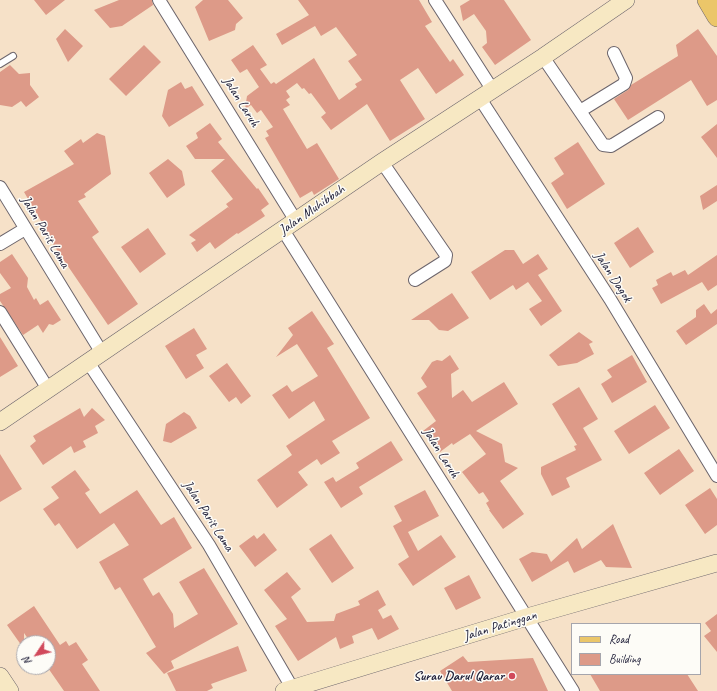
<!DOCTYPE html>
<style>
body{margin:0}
#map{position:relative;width:717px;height:691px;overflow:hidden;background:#f6e1c8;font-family:Caveat,sans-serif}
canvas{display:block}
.legend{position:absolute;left:571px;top:623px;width:130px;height:52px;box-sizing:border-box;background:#fdfcf7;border:1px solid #a5a5ac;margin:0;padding:5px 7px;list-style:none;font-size:12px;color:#22223b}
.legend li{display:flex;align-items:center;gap:8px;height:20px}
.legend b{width:20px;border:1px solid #a5a5ac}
.north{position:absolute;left:16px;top:635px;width:40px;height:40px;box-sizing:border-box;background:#fdfcf7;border:1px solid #a5a5ac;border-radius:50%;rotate:235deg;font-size:11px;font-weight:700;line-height:16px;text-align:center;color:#22223b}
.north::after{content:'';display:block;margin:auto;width:14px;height:18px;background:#d1495b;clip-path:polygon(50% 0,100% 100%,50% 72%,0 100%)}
</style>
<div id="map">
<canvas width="717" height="691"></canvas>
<ul class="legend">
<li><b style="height:5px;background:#ebc669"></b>Road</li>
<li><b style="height:11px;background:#dd9a88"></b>Building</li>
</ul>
<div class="north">N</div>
</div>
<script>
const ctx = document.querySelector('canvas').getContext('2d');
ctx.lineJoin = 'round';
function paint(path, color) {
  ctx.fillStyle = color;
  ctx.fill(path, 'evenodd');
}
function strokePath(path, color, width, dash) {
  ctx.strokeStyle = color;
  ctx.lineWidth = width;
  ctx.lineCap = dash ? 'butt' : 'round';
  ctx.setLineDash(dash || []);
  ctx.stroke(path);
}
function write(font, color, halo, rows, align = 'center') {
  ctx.font = font + ' Caveat,sans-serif';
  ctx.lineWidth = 3;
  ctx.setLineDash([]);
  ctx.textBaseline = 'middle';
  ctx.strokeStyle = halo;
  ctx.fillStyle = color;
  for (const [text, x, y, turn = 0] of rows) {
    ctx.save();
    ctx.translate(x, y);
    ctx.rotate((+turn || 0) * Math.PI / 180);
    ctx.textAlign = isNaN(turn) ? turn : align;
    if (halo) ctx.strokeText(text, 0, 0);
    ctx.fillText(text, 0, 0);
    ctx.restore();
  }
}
const building = new Path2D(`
 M34 0H65L46 15Z
 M119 0H152L153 5 122 26 110 28 94 10Z
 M203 0H228L243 18 236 24 235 30 209 41 195 7Z
 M298 0H419L432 22 425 26 450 62 453 59 464 75 436 94 418 68 400 80 425 119 390 141 367 104 331 130 321 117 326 113 311 93 309 94 304 88 302 89 297 83 286 91 290 97 286 100 290 105 283 109 307 149 317 143 339 179 314 195 312 191 300 198 265 138 269 136 266 131 273 127 261 110 257 113 251 105 245 109 247 96 259 87 247 69 240 73 231 60 253 45 267 65 260 69 271 84 274 82 276 84 314 58 339 100 357 87 355 84 362 80 348 61 357 55 336 27 321 36 315 26 282 45 276 34 309 15Z
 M470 0H504L531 40 495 65 482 47 487 43 486 31 474 14 463 21 460 6Z
 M65 29 83 46 68 62 56 39Z
 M698 29 717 56V100L707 106 691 80 628 120 614 99 628 90 631 85 678 56 676 45Z
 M144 45 161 62 126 96 109 79Z
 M10 65 19 74 30 73V85L39 97 26 107 21 101 12 107 0 105V72Z
 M181 82 185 89 192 86 204 105 169 127 162 116 168 90Z
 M210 123 222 139 218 142 257 189 258 188 269 204 261 210 265 216 238 234 237 233 215 249 210 242 197 252 191 243 196 240 189 235 228 207 230 209 226 204 233 199 211 171 225 159H195L186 146 198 138 196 133Z
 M717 124V158L701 137Z
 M97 133 105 136 111 174 84 194 86 197 78 201 99 232 92 237 138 304 108 325 42 228 44 226 24 192 74 164 64 151 81 139 83 143Z
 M578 142 605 184 567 209 551 183 564 174 554 158Z
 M168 159 182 171 185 185 167 198 149 173Z
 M717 185V201L703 210 700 196Z
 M638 227 654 252 630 268 614 243Z
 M148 228 166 254 140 273 121 247Z
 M505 250H514L523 264 538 254 548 269 538 275 562 311 541 326 529 309 542 301 528 282 516 290 513 285 490 300 471 272Z
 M12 254 28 278 27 287 34 300 36 298 40 305 48 300 61 320 53 325 49 324 43 333 38 325 23 335 0 301V294L11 288 0 273V262Z
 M717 255V285L708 291 702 282 661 304 652 288 658 285 656 280 671 272 673 276 685 270 688 275Z
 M452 293 469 318 448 331 439 330 429 320H411Z
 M704 304 711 314 717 309V324L686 345 676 331 696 317V310Z
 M312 311 334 344 327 348 370 418 332 441 340 453 321 465 317 459 298 472 308 485 277 508 257 480 292 455 286 446 325 420 314 401 289 419 272 395 287 385 292 392 318 376 297 344 276 357 293 335 288 328Z
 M194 328 207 349 196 355 204 368 186 379 165 346Z
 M579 332 593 342 589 344 594 354 577 363 558 366 549 355Z
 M0 337 18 366 0 377Z
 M450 355 459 369 451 374 452 398 463 390 472 402 504 382 518 404 476 431 502 444 505 462 518 468 500 481 524 514 503 529 489 510H490L486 503 489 501 483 492 479 494 462 472 486 454 470 434 453 445 452 443 440 452 423 431 436 421 417 393 427 387 421 378 432 362 437 360 442 361Z
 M632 355 647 382 612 403 601 384 612 377 607 370Z
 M227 363 251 396 241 404 236 397 229 402 209 376Z
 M579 387 598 419 583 428 602 460 566 478 570 487 552 496 541 474V467L576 450 574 446 577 445 552 404Z
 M655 405 670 428 629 454 614 431Z
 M80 408 84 417 92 408 105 420 95 426 98 433 83 441 86 447 74 453 71 446 43 465 30 446 36 441 33 436Z
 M184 412 190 416 197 428 171 443 163 441 166 424Z
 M391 441 403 460 359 487 363 494 341 508 324 482 333 477 336 482 359 468 356 463Z
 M679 449 694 471 660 495 644 473Z
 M0 454 22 489 0 502Z
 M75 470 90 490 85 493 100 514 137 490 161 525 174 517 192 548 143 579 153 596 159 592 173 614 174 628 198 614 179 582 204 568 238 624 171 661 174 668 164 674 146 653 156 647 120 587 115 590 99 562 129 545 114 523 77 549 59 523 55 526 43 509 59 498 51 487Z
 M710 488 717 499V525L705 534 685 505Z
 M425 490 439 516 408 532 418 551 441 535 456 557 413 586 398 564 409 557 393 526 402 521 394 506Z
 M613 524 632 568 606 567 601 560 574 573 568 561 532 582 519 559 532 552 547 554 551 562 577 538 582 549Z
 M264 533 277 550 255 567 239 546 254 535 257 539Z
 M331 534 354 568 332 583 309 549Z
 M287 572 301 589 291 597 307 622 334 621 336 614 360 605 358 601 378 590 386 605 378 610 383 619 391 615 399 629 378 640 372 628 352 636 354 643 340 649 336 637 298 661 275 626 287 619 264 590Z
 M469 575 481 598 456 610 444 588Z
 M34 606 60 645 66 641 69 646 76 642 88 660 82 664 100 691H64L48 668V643H31L24 633V649L7 625Z
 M717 614V652L704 636 711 631 705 623Z
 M238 646 247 671 211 684 213 688 207 691H176L167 673Z
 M463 656 468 662 533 658 548 691H452L440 671Z
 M590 674H687L698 691H600Z`);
const lane = new Path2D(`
 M0 64 13 56`);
const street = new Path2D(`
 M159 0 296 221
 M435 0 492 89
 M543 57 603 145 611 146 658 117
 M479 97 610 299 717 476
 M580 111 624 84 626 78 614 53
 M382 162 446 255 445 261 415 280
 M0 187 102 353
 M283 230 573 691
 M0 244 25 229
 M0 312 48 389
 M88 362 209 545 294 691`);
const secondary = new Path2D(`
 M0 422 382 162 543 57 626 0
 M0 676 10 691
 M284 691 527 617 717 563`);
const primary = new Path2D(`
 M707 0 717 17`);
const markers = [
 [512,676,4,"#d1495b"]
];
const streetNames = [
 ["Jalan Laruh",241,102,58],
 ["Jalan Muhibbah",312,210,-35],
 ["Jalan Parit Lama",45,232,59],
 ["Jalan Dagok",613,277,57],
 ["Jalan Laruh",441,453,58],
 ["Jalan Parit Lama",208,516,57],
 ["Jalan Patinggan",500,626,-17]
];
const poiNames = [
 ["Surau Darul Qarar",504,676]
];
paint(building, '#dd9a88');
strokePath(lane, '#6c656c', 8);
strokePath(street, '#6c656c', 14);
strokePath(secondary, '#6c656c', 18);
strokePath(primary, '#6c656c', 20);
strokePath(lane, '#fff', 6);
strokePath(street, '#fff', 12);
strokePath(secondary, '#f7e8c3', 17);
strokePath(primary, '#ebc669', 19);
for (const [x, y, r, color] of markers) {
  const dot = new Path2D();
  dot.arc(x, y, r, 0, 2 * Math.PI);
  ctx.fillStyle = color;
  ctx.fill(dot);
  strokePath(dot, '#fdfcf7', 1.5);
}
write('14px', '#22223b', '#fdfcf7', streetNames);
write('bold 14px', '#22223b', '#fdfcf7', poiNames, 'right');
</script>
